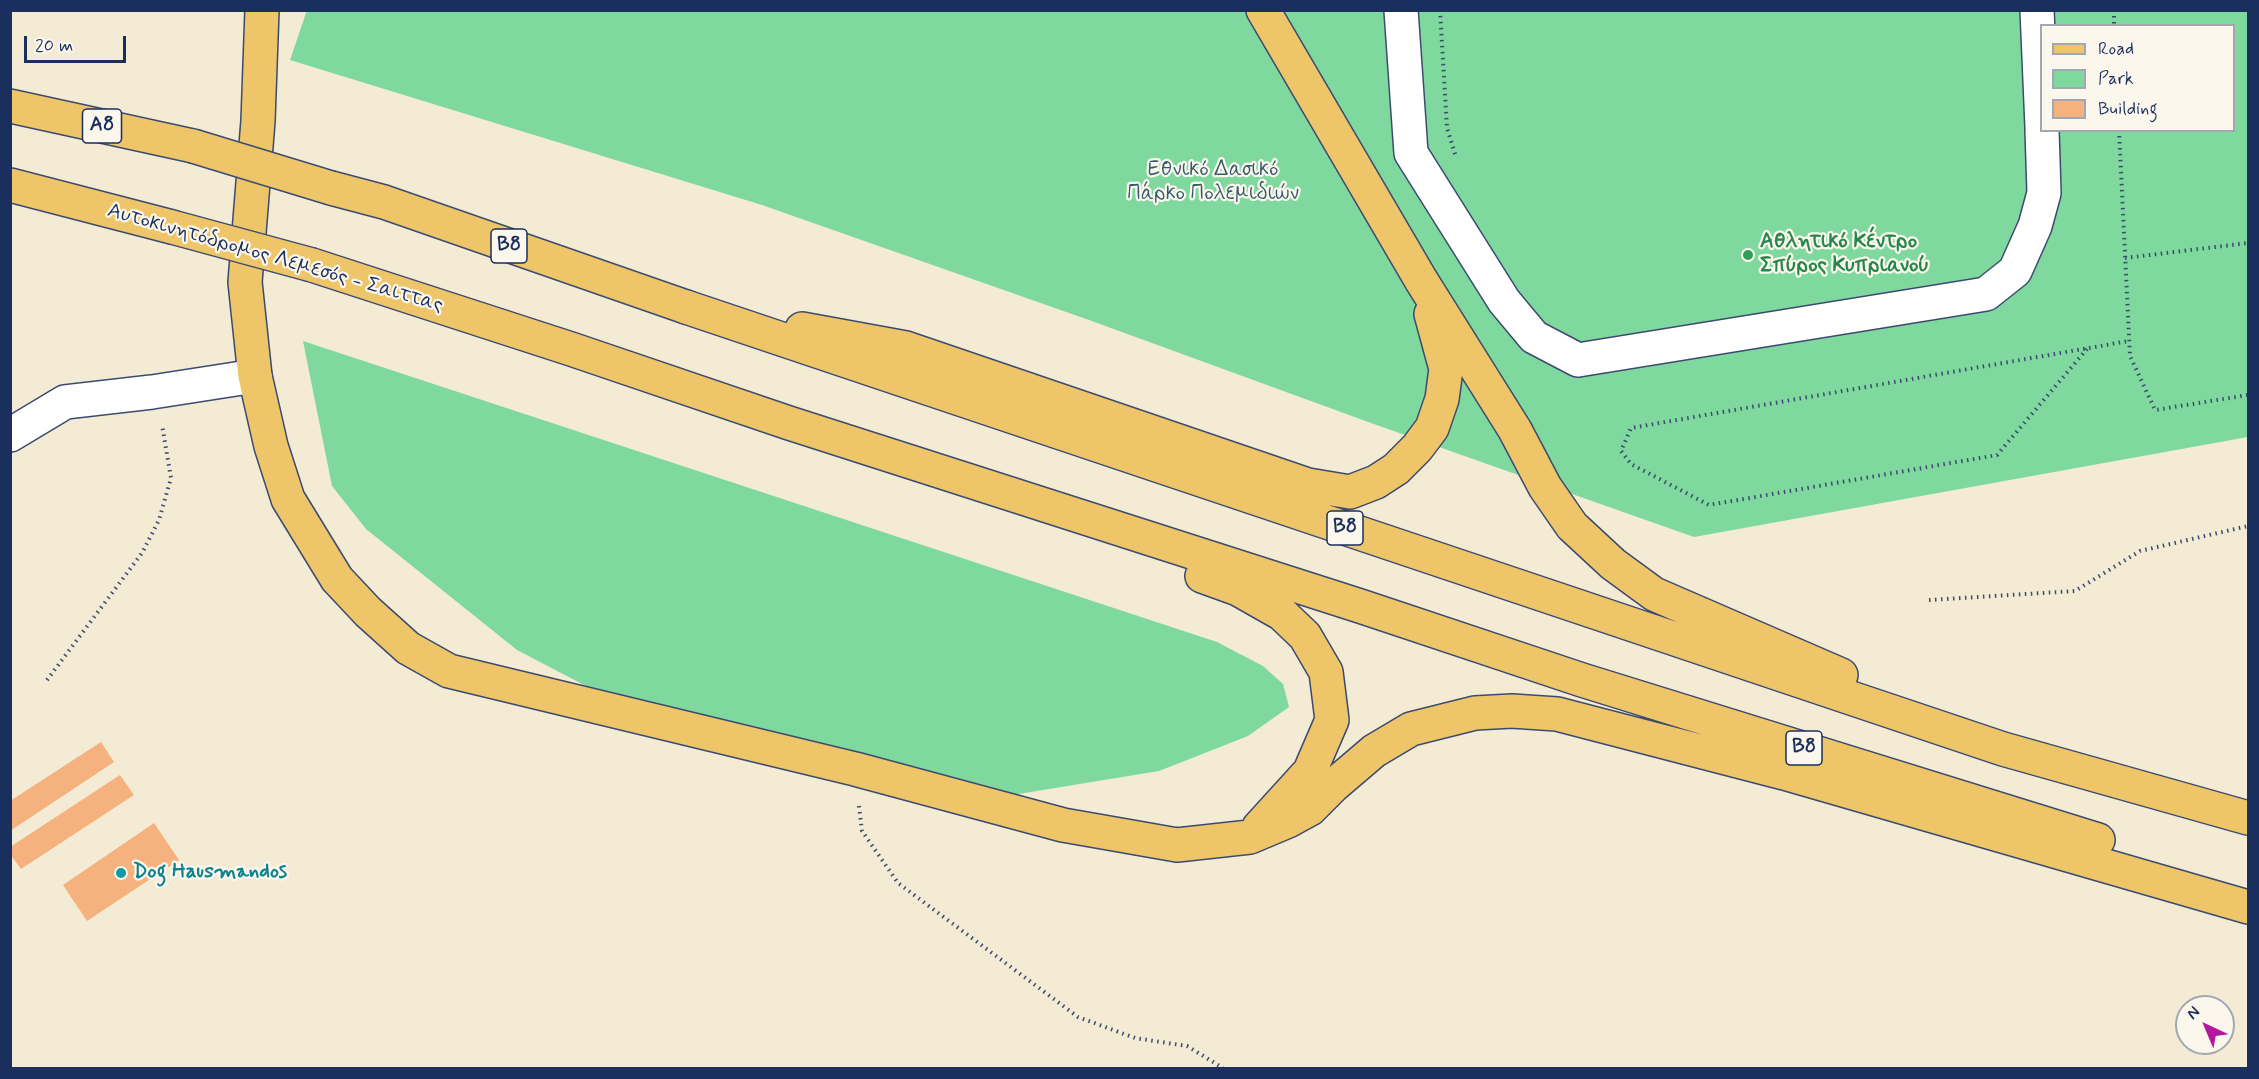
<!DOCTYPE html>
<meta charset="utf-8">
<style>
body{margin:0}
#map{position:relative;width:2259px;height:1079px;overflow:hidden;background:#f3ebd4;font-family:Mynerve,sans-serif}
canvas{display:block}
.frame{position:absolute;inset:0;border:12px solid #1b2f5e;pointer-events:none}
.legend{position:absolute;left:2040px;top:24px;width:195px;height:108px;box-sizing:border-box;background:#fbf7ec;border:2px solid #a1a7b3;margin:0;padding:8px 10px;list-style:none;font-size:18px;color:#1b2f5e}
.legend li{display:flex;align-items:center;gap:12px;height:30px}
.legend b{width:30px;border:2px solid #a1a7b3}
.north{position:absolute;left:2175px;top:995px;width:60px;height:60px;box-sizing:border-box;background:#fbf7ec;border:2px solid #a1a7b3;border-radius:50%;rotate:316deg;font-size:16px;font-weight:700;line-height:24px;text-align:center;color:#1b2f5e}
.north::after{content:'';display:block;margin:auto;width:21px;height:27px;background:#b5179e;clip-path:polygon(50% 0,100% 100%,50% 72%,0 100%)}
.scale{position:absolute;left:24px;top:36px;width:102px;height:27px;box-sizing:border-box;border:3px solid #1b2f5e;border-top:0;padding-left:8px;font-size:18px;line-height:21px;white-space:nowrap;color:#1b2f5e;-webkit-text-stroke:4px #fbf7ec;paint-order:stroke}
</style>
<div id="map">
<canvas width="2259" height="1079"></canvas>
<div class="frame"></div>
<ul class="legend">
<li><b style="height:8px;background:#eec569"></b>Road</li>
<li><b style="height:16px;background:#7fd99e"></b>Park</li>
<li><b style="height:16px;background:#f5b27e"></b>Building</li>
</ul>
<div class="north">N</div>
<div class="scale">20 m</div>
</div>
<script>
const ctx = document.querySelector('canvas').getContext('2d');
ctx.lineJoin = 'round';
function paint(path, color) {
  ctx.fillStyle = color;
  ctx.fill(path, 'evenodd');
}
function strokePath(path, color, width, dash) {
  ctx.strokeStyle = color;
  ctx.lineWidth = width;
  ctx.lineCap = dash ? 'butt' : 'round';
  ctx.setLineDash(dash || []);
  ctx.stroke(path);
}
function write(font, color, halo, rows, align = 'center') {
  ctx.font = font + ' Mynerve,sans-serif';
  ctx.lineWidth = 4.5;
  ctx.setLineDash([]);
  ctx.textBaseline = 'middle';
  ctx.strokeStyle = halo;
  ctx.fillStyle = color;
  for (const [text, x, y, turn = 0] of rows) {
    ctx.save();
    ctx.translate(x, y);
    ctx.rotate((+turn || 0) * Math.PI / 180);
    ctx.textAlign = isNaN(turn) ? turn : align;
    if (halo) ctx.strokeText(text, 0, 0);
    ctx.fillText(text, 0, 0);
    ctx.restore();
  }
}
const green = new Path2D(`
 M307 10 2248 11V437L1694 537 1371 423 1089 320 762 205 290 60ZM2042 26H2234V130H2042Z
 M303 341 1217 642 1263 666 1283 684 1289 707 1248 736 1159 771 1000 797 586 686 517 650 366 529 332 486Z`);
const building = new Path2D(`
 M101 742 114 762 10 831V801Z
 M120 775 134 795 21 869 10 854V847Z
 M154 823 179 860 87 921 63 885Z`);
const path = new Path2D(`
 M1440 10 1447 128 1456 157
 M2114 10V26
 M2119 130 2130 356 2155 410 2248 395
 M2125 258 2248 243
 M2087 349 1997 455 1709 505 1631 464 1621 451 1631 428 2129 341
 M1929 600 2075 591 2140 551 2248 526
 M47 680 142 553 159 520 171 478 162 425
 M859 806 862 831 898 883 1078 1017 1135 1038 1187 1046 1223 1068`);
const minor = new Path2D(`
 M1401 10 1411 153 1504 301 1534 337 1578 360 1986 294 2015 271 2035 226 2044 193 2042 130
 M2037 10 2042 127
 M10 435 65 402 152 392 255 376`);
const major = new Path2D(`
 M262 10 258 121 245 282 255 376 271 446 288 499 337 579 368 612 408 648 449 671 855 769 1063 825 1177 845 1250 837 1288 821 1310 809 1333 786 1374 751 1411 729 1475 713 1512 711 1557 714 1784 773 2248 907
 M1263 10 1421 280 1515 430 1545 487 1572 526 1613 564 1654 594 1841 675
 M312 265 571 349 789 423 1360 606 1582 680 2098 840
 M686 307 2003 749 2248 818
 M802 329 906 348 1308 485 1350 492 1376 482 1396 469 1417 448 1432 428 1442 399 1446 369 1431 314
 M1202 576 1238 589 1282 614 1305 636 1326 672 1332 720 1310 771 1259 827`);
const highway = new Path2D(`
 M10 106 193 146
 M10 185 172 227
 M331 188 384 202 686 307`);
const highwayBridge = new Path2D(`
 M193 146 331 188
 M172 227 312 265`);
const markers = [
 [1748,255,6,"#2e9e5b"],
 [121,873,6,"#0f9aa8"]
];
const shields = [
 [102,126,39],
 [509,246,36],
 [1345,528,36],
 [1804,748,36]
];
const shieldNames = [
 ["A8",102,126],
 ["B8",509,246],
 ["B8",1345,528],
 ["B8",1804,748]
];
const parkNames = [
 ["Εθνικό Δασικό",1213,171],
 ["Πάρκο Πολεμιδιών",1213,195]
];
const leisureNames = [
 ["Αθλητικό Κέντρο",1760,243],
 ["Σπύρος Κυπριανού",1760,267]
];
const streetNames = [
 ["Αυτοκινητόδρομος Λεμεσός - Σαιττας",275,259,16]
];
const cultureNames = [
 ["Dog Hausmandos",133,873]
];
paint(green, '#7fd99e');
paint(building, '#f5b27e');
strokePath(minor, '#3b4b70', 36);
strokePath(major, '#3b4b70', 36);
strokePath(highway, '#3b4b70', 36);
strokePath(path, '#3b4b70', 4, [1.5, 4.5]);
strokePath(minor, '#fff', 33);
strokePath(major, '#eec569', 33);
strokePath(highway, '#eec569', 33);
strokePath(highwayBridge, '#3b4b70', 36, []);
strokePath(highwayBridge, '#eec569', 33);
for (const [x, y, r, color] of markers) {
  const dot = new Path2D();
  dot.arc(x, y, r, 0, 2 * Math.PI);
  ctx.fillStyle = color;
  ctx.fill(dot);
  strokePath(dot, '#fbf7ec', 2);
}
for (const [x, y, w] of shields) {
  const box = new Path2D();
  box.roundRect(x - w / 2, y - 17, w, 34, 4.5);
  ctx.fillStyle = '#fbf7ec';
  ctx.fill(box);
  strokePath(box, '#1b2f5e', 1.5);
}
write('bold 20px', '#1b2f5e', null, shieldNames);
write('21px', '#345a6e', '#fbf7ec', parkNames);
write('bold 21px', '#27864d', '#fbf7ec', leisureNames, 'left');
write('21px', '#1b2f5e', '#fbf7ec', streetNames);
write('bold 21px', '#0d838f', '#fbf7ec', cultureNames, 'left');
</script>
